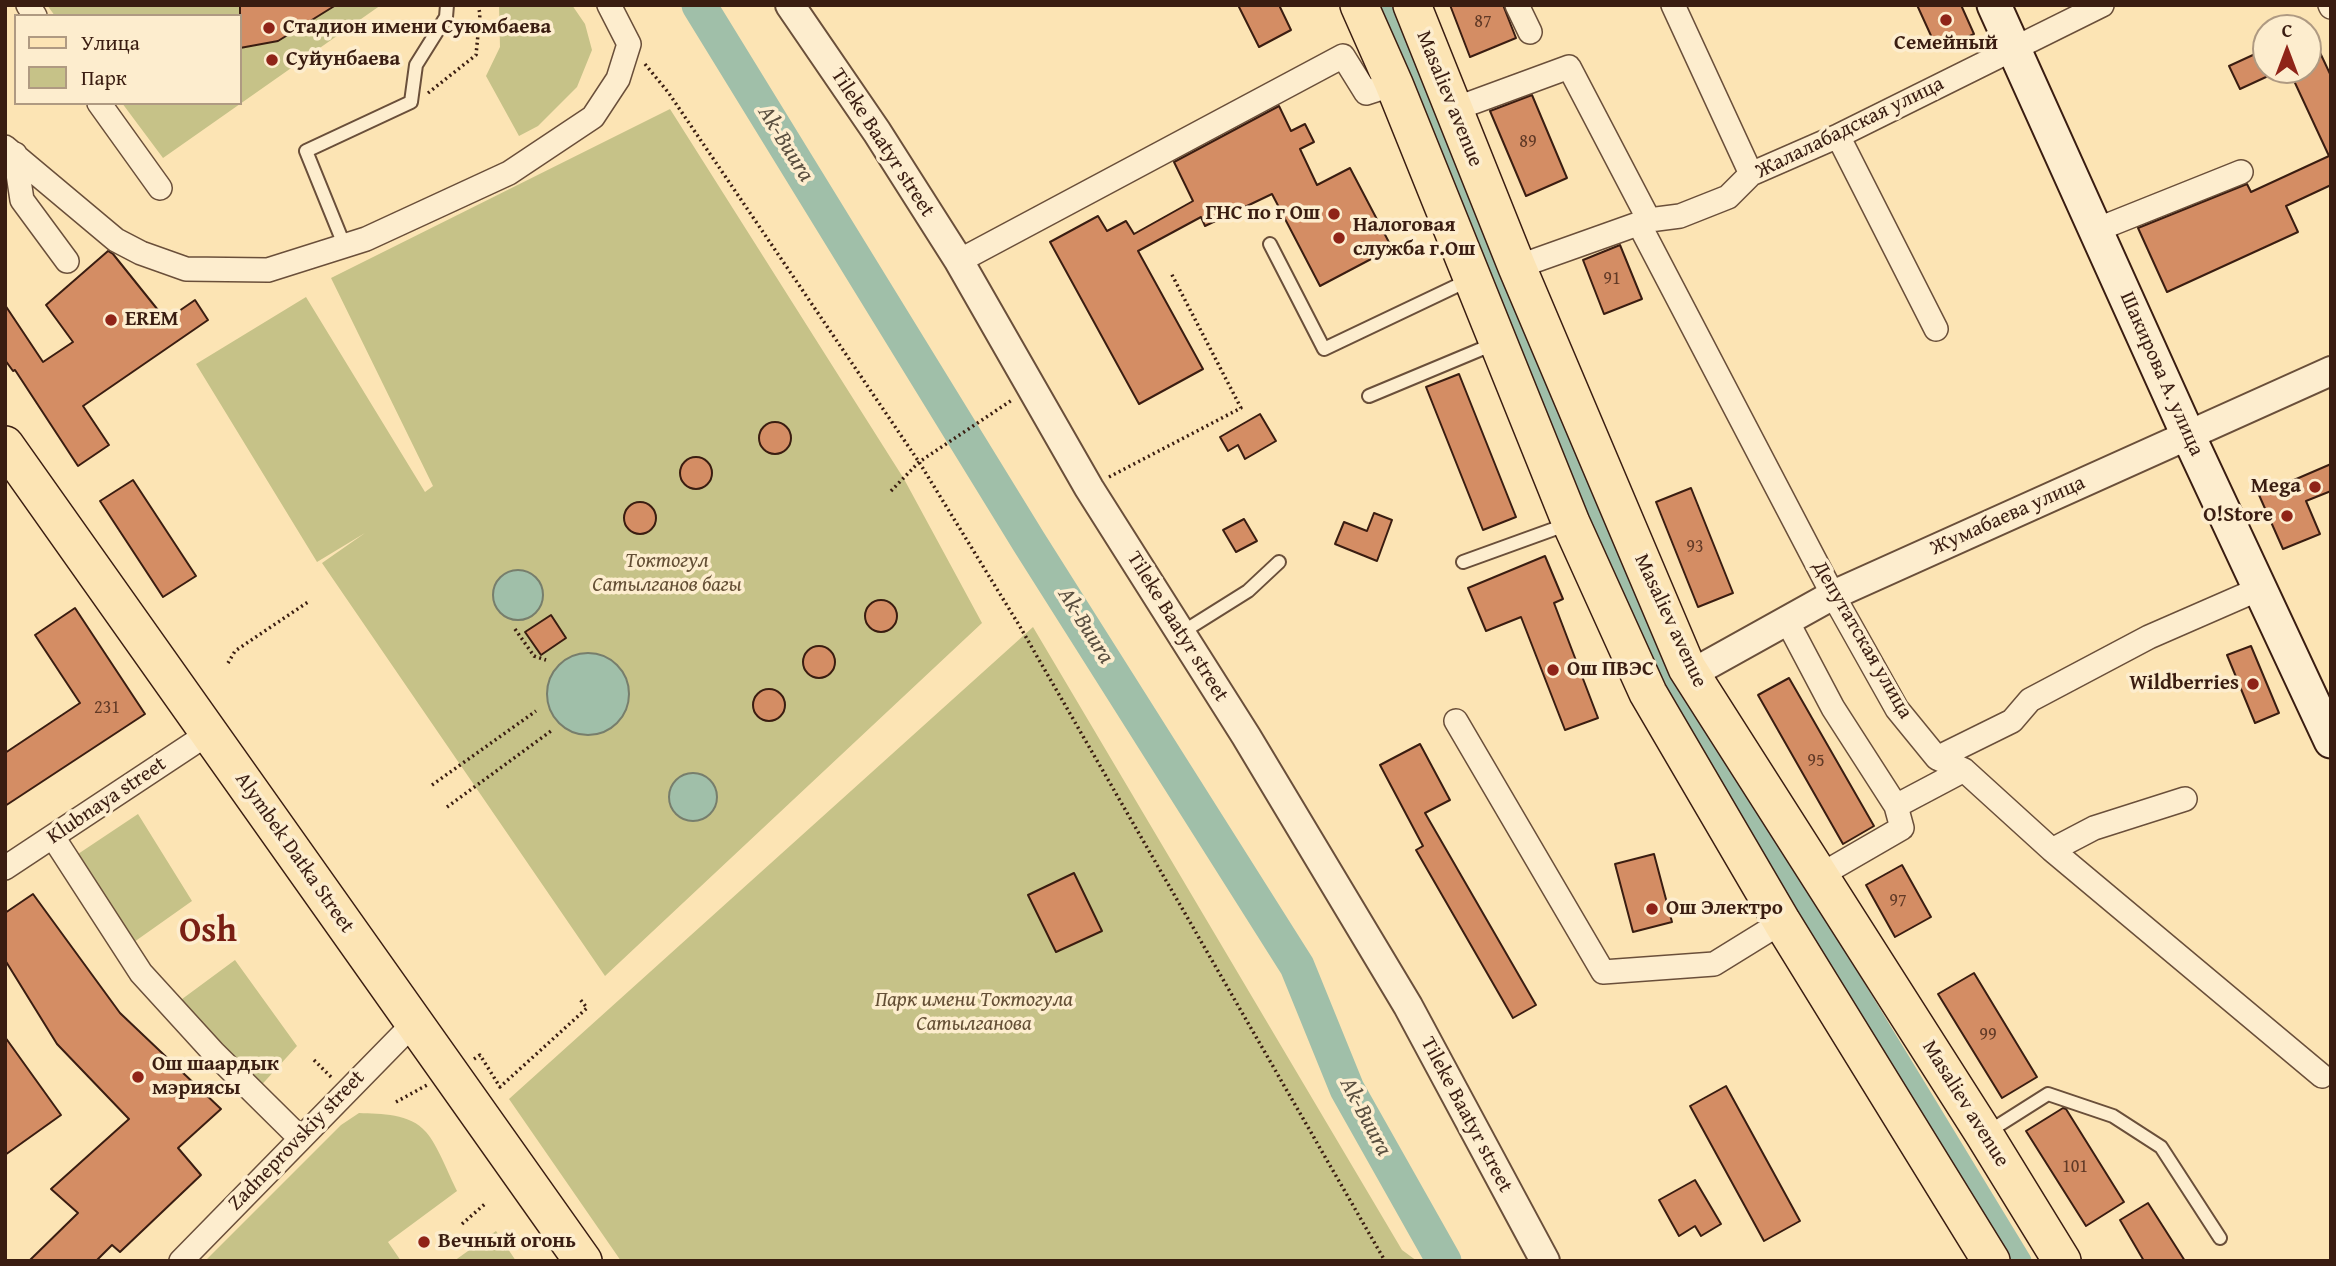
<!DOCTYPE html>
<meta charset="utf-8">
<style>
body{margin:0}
#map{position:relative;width:2336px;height:1266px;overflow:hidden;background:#fce4b4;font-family:"Gentium Book Plus",serif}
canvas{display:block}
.frame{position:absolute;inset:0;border:7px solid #3a1d11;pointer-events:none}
.legend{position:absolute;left:14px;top:14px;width:228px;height:91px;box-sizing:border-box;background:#fdedce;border:2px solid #af9a82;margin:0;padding:9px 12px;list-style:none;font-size:21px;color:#3a1d11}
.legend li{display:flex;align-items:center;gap:14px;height:35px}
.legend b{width:35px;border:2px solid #af9a82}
.north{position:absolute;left:2252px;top:14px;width:70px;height:70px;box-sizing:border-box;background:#fdedce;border:2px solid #af9a82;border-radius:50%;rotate:0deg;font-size:19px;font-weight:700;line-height:28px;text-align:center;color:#3a1d11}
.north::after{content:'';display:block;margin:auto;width:24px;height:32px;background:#8f2418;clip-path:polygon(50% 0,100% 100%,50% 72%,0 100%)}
</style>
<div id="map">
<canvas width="2336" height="1266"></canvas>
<div class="frame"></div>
<ul class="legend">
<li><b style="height:9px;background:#fce4b4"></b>Улица</li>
<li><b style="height:19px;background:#c6c288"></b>Парк</li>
</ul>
<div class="north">С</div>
</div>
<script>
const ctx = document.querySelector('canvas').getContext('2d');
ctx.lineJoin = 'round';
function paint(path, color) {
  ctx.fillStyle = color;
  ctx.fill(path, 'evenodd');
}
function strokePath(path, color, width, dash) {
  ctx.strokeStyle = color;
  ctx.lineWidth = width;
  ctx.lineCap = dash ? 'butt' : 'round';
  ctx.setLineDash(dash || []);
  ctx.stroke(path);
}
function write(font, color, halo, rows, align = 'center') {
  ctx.font = font + ' "Gentium Book Plus",serif';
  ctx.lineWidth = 7;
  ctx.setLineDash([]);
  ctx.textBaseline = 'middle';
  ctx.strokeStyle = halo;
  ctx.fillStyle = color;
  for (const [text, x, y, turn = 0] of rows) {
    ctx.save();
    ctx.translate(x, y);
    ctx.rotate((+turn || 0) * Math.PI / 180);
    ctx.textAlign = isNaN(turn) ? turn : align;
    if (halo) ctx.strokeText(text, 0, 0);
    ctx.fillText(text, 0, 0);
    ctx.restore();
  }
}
const green = new Path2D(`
 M47 5H381L163 158 122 103H240V16H55Z
 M499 5H572L585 24 592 50 577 87 538 126 519 136 486 76 500 47Z
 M670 109 904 479 982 623 605 976 322 563 365 533 317 562 196 364 306 297 425 492 433 486 331 278Z
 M1033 627 1402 1250 1417 1261H621L509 1099Z
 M138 814 192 901 127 947 69 860Z
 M235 960 297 1046 256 1091 174 1005Z
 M359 1113C381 1114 410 1113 426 1132 437 1144 449 1175 457 1191L388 1242 401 1261H205L341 1125Z
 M496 1231 516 1261H454Z`);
const water = new Path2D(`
 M493 595a25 25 0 1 1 50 0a25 25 0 1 1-50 0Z
 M547 694a41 41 0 1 1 82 0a41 41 0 1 1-82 0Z
 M669 797a24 24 0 1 1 48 0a24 24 0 1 1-48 0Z`);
const canal = new Path2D(`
 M1392 5 1657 662 2021 1261`);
const river = new Path2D(`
 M699 5 1029 542 1297 966 1347 1089 1444 1261`);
const building = new Path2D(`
 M240 5H336L278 41 240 48Z
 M1238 5H1279L1291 30 1259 47Z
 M1450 5H1503L1516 38 1470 57Z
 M1917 5H1961L1974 34 1938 51Z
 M2308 27 2331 76V185L2286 206 2298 232 2167 292 2138 228 2247 184 2251 192 2329 156 2289 70H2308Z
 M2266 49V77L2240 89 2229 66Z
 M1532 95 1567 178 1526 196 1490 111Z
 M1279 106 1291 131 1305 124 1314 142 1300 149 1317 185 1350 168 1392 248 1320 286 1272 194 1205 226 1201 217 1138 251 1203 369 1139 404 1050 242 1098 216 1107 231 1126 221 1134 234 1193 201 1174 162Z
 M1620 245 1642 299 1604 314 1583 260Z
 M108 251 113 254 166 320 195 300 208 320 83 406 109 445 78 466 15 370 13 371 5 360V305L43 362 73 342 46 305Z
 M1459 374 1516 517 1483 530 1426 387Z
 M1260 414 1276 441 1245 459 1238 445 1228 451 1220 437Z
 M759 438a16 16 0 1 1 32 0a16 16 0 1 1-32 0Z
 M680 473a16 16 0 1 1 32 0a16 16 0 1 1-32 0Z
 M2331 464V491L2306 501 2320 534 2283 549 2259 495Z
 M133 480 196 576 163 597 100 501Z
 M1691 488 1733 593 1698 607 1656 502Z
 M624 518a16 16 0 1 1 32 0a16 16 0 1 1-32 0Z
 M1374 513 1392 520 1377 561 1335 544 1344 522 1367 531Z
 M1244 519 1257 541 1236 552 1223 530Z
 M1545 556 1563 599 1554 603 1598 718 1565 730 1521 617 1486 631 1468 588Z
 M865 616a16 16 0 1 1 32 0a16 16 0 1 1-32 0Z
 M75 608 145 714 5 806V753L80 703 35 635Z
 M551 615 566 638 541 655 525 632Z
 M2251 646 2279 713 2255 723 2227 655Z
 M803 662a16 16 0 1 1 32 0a16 16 0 1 1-32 0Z
 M1789 678 1874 826 1843 844 1758 695Z
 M753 705a16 16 0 1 1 32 0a16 16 0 1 1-32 0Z
 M1420 744 1450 800 1425 813 1536 1005 1513 1018 1416 850 1423 846 1380 765Z
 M1654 854 1672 922 1633 932 1615 864Z
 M1902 865 1931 917 1895 937 1866 885Z
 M1074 873 1102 931 1056 952 1028 895Z
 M33 894 120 1013 221 1109 178 1148 201 1175 120 1252 112 1245 96 1261H29L78 1213 51 1189 129 1119 57 1044 5 960V913Z
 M1974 973 2037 1077 2002 1098 1938 994Z
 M5 1037 61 1115 5 1155Z
 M1726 1086 1800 1221 1764 1241 1690 1106Z
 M2063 1108 2066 1109 2124 1202 2086 1226 2026 1131Z
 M1695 1180 1721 1224 1701 1236 1695 1226 1679 1236 1659 1200Z
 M2148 1203 2185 1261H2144L2120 1220Z`);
const path = new Path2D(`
 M645 64 668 92 919 462 1019 625 1385 1261
 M428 93 476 55 480 14 478 5
 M1109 477 1241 408 1171 273
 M891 491 919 462 1012 400
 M515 629 534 656 546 660
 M228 663 235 651 308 602
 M432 785 536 711
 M447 807 551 731
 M474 1059 480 1055 500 1087 587 1008 579 998
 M314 1060 333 1079
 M396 1102 427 1085
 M462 1224 486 1203`);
const service = new Path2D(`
 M1270 244 1324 349 1469 280
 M345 247 306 151 411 102 416 65 446 17 447 5
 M1369 396 1496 343
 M1463 562 1568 524
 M1181 633 1248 591 1279 562
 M1988 1132 2048 1094 2113 1116 2161 1147 2220 1238`);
const minor = new Path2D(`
 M28 5 35 16
 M1517 5 1530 32
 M1673 5 1751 174
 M2330 5 2331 7
 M99 103 160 188
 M1452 110 1569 67 1649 220
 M1838 136 1936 329
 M5 147 116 240 141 253 186 269 268 270 366 239 509 173 593 117 618 79 629 44 609 5
 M15 154 22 200 67 261
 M1639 224 1833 595 1897 709 1937 758 1964 770 2052 850 2322 1076
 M2096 230 2241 172
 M959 261 1343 56 1366 93 1394 84
 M1517 267 1649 220 1680 216 1728 197 1751 174 1838 136 2102 5
 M1786 619 1833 708 1896 806 1902 828 1819 876
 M1456 721 1603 972 1714 964 1782 922
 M1937 758 2012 721 2030 700 2149 637 2259 589
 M1896 806 1964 770
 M53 837 141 973 214 1053 300 1138
 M2052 850 2094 828 2185 799
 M5 868 209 733
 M181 1261 414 1023`);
const tertiary = new Path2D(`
 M790 5 877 132 959 261 1089 488 1246 736 1408 1006 1545 1261
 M1691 674 1833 595 2331 371`);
const secondary = new Path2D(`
 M1994 5 2188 435 2331 741`);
const primary = new Path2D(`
 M1359 5 1394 84 1571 523 1648 693 1782 922 1991 1261
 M1412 5 1517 267 1687 668 1984 1134 2062 1261
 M5 445 583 1261`);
const markers = [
 [1946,20,7,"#8f2418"],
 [269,28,7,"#8f2418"],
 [272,60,7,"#8f2418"],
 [1334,214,7,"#8f2418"],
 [1339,238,7,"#8f2418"],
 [111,320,7,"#8f2418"],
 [2315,487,7,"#8f2418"],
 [2287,516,7,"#8f2418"],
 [1553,670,7,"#8f2418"],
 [2253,684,7,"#8f2418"],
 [1652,909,7,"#8f2418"],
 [138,1077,7,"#8f2418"],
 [424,1242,7,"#8f2418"]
];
const numberNames = [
 ["87",1483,22],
 ["89",1528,142],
 ["91",1612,279],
 ["93",1695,547],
 ["231",107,708],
 ["95",1816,761],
 ["97",1898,901],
 ["99",1988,1035],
 ["101",2075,1167]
];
const poiNames = [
 ["Стадион имени Суюмбаева",283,28],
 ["Семейный",1946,44,"center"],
 ["Суйунбаева",286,60],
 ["ГНС по г Ош",1320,214,"right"],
 ["Налоговая",1353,226],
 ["служба г.Ош",1353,250],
 ["EREM",125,320],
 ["Mega",2301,487,"right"],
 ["O!Store",2273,516,"right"],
 ["Ош ПВЭС",1567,670],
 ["Wildberries",2239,684,"right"],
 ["Ош Электро",1666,909],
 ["Ош шаардык",152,1065],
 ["мэриясы",152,1089],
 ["Вечный огонь",438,1242]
];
const streetNames = [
 ["Masaliev avenue",1449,99,68],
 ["Жалалабадская улица",1850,128,-26],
 ["Tileke Baatyr street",882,143,57],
 ["Шакирова А. улица",2161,374,66],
 ["Жумабаева улица",2008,516,-24],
 ["Masaliev avenue",1670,621,65],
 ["Tileke Baatyr street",1177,627,58],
 ["Депутатская улица",1862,640,60],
 ["Klubnaya street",107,801,-34],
 ["Alymbek Datka Street",294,853,55],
 ["Masaliev avenue",1965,1104,58],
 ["Tileke Baatyr street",1466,1115,62],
 ["Zadneprovskiy street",297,1141,-46]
];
const parkNames = [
 ["Токтогул",667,562],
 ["Сатылганов багы",667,586],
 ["Парк имени Токтогула",974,1001],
 ["Сатылганова",974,1025]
];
const waterNames = [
 ["Ak-Buura",785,144,58],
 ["Ak-Buura",1085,626,58],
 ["Ak-Buura",1365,1117,62]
];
const townNames = [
 ["Osh",208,932]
];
paint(green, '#c6c288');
paint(water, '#a0bfa9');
strokePath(water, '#777e6c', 2);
strokePath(canal, '#a0bfa9', 21);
strokePath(river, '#a0bfa9', 35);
paint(building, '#d48d64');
strokePath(building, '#3a1d11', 2);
strokePath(service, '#6a4f3a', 16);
strokePath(minor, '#6a4f3a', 26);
strokePath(tertiary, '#6a4f3a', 32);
strokePath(secondary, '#3a1d11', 37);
strokePath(primary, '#3a1d11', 40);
strokePath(path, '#3a1d11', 3.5, [2, 3.5]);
strokePath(service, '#fdedce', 12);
strokePath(minor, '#fdedce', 23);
strokePath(tertiary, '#fdedce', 28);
strokePath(secondary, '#fdedce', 33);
strokePath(primary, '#fce4b4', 37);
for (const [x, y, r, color] of markers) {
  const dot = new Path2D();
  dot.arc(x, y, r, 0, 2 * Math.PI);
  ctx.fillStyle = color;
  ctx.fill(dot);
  strokePath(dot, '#fdedce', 2.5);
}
write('18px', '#603926', null, numberNames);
write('bold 21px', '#3a1d11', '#fdedce', poiNames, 'left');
write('21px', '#3a1d11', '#fdedce', streetNames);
write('italic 21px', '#644f35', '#fdedce', parkNames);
write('italic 23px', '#594e3f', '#fdedce', waterNames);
write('bold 35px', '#7a1f14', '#fdedce', townNames);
</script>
